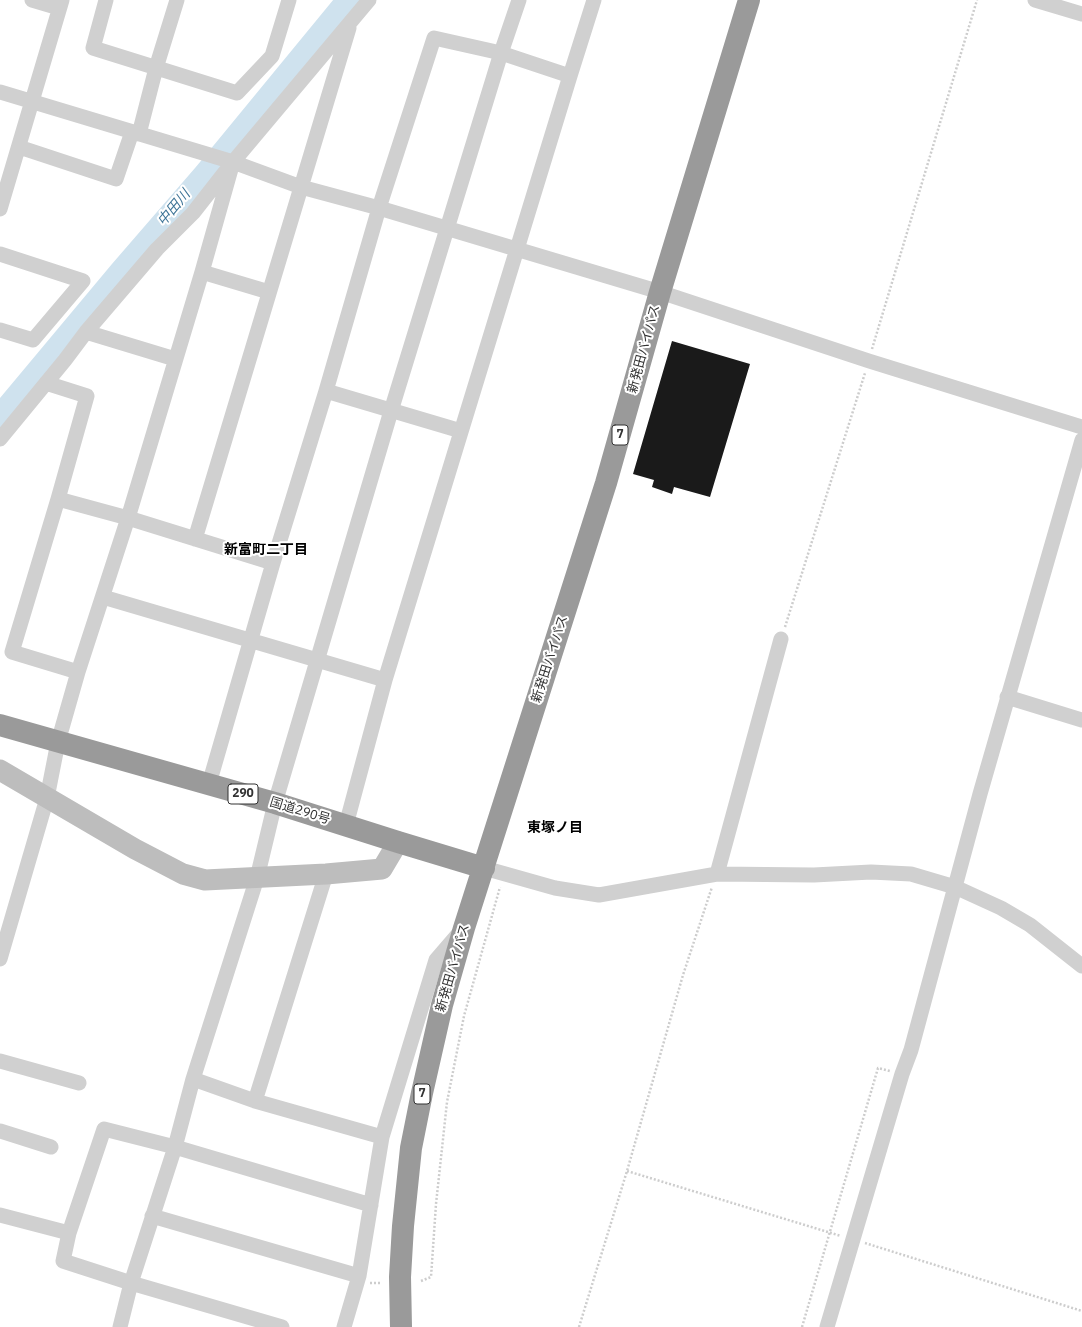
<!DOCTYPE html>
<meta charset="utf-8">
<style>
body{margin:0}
canvas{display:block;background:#fff}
</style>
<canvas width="1082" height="1327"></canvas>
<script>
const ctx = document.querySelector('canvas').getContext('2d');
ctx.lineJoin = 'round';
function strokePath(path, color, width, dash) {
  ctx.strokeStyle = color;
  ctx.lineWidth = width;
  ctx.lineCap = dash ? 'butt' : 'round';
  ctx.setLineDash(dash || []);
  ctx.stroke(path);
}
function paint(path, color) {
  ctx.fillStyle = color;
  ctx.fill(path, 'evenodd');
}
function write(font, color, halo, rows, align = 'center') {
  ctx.font = font + ' "IBM Plex Sans","Noto Sans JP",sans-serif';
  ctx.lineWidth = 4;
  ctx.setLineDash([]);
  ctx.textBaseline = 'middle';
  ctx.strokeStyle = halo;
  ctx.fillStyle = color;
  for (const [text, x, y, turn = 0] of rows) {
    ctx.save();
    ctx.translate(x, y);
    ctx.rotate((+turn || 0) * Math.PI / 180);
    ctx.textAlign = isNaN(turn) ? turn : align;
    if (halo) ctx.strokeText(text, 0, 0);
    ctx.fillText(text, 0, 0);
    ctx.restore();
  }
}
const river = new Path2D(`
 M0 416 121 271 205 174 348 0`);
const building = new Path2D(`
 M672 341 750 364 710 497 674 487 672 494 652 487 654 480 633 474Z`);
const path = new Path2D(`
 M872 349 977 0
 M785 627 865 373
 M627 1171 841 1236
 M865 1243 1082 1311
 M421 1281 431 1277 436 1204 447 1102 464 1016 500 887
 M370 1283H381
 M579 1327 627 1171 683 975 712 887
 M802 1327 878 1068 890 1071`);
const street = new Path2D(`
 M32 0 59 8
 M106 0 93 48 237 93 272 56 289 0
 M1035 0 1082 14
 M0 92 233 162 301 187 379 208 660 292 869 361 1082 427
 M139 134 156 68 177 0
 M19 147 116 179 132 132
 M0 209 62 0
 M0 254 83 281 33 340 0 330
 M202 272 269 292
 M86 332 175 359
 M46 383 87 396 58 499 12 652 78 672
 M326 391 461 431
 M0 439 65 360 86 332 157 249 193 213 233 162 369 0
 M58 499 128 518 273 563
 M195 539 349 28
 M103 597 385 680
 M1007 697 1082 720
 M209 784 273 563 326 391 379 208 434 38 501 53 570 76
 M346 825 385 680 570 76 594 0
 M484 868 555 888 599 895 717 874 814 875 871 872 911 874 955 887 1001 908 1030 925 1082 966
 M717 874 781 639
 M0 959 47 798 58 742 78 672 128 518 202 272 233 162
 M0 1061 79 1083
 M193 1079 255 1101 382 1137
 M255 1101 326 874
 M0 1131 51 1147
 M0 1215 69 1233
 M152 1216 359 1276
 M120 1327 131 1283 175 1147 193 1079 257 878 275 803 391 411 501 53 519 0
 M282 1327 131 1283 63 1261 69 1233 104 1129 175 1147 371 1205
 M344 1327 359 1276 382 1137 436 960 461 931
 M827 1327 902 1074 911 1050 980 794 1082 440`);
const secondary = new Path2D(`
 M0 770 135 849 183 874 205 880 326 874 382 869 398 842`);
const highway = new Path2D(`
 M0 725 275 803 398 842 484 868
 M401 1327 400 1277 403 1226 411 1148 422 1093 442 1005 464 928 606 483 660 292 749 0`);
const shields = [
 [620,435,16],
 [243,794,30],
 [422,1094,16]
];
const shieldNames = [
 ["7",620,435],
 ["290",243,794],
 ["7",422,1094]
];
const streetNames = [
 ["新発田バイパス",644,349,-75],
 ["新発田バイパス",550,659,-72],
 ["国道290号",300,811,17],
 ["新発田バイパス",453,968,-74]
];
const waterNames = [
 ["中田川",174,208,-50]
];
const neighbourhoodNames = [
 ["新富町二丁目",266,550],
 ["東塚ノ目",555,828]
];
strokePath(river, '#cfe2ee', 23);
paint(building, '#1a1a1a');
strokePath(path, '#cdcdcd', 2.5, [2, 2]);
strokePath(street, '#d0d0d0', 15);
strokePath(secondary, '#bdbdbd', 21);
strokePath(highway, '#9a9a9a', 22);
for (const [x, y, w] of shields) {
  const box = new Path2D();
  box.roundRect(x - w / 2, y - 10, w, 20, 3);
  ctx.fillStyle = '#fff';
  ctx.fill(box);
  strokePath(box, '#333', 1);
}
write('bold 12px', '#333', null, shieldNames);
write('13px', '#333', '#fff', streetNames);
write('italic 14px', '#3f7597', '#fff', waterNames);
write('bold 14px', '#000', '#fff', neighbourhoodNames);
</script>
